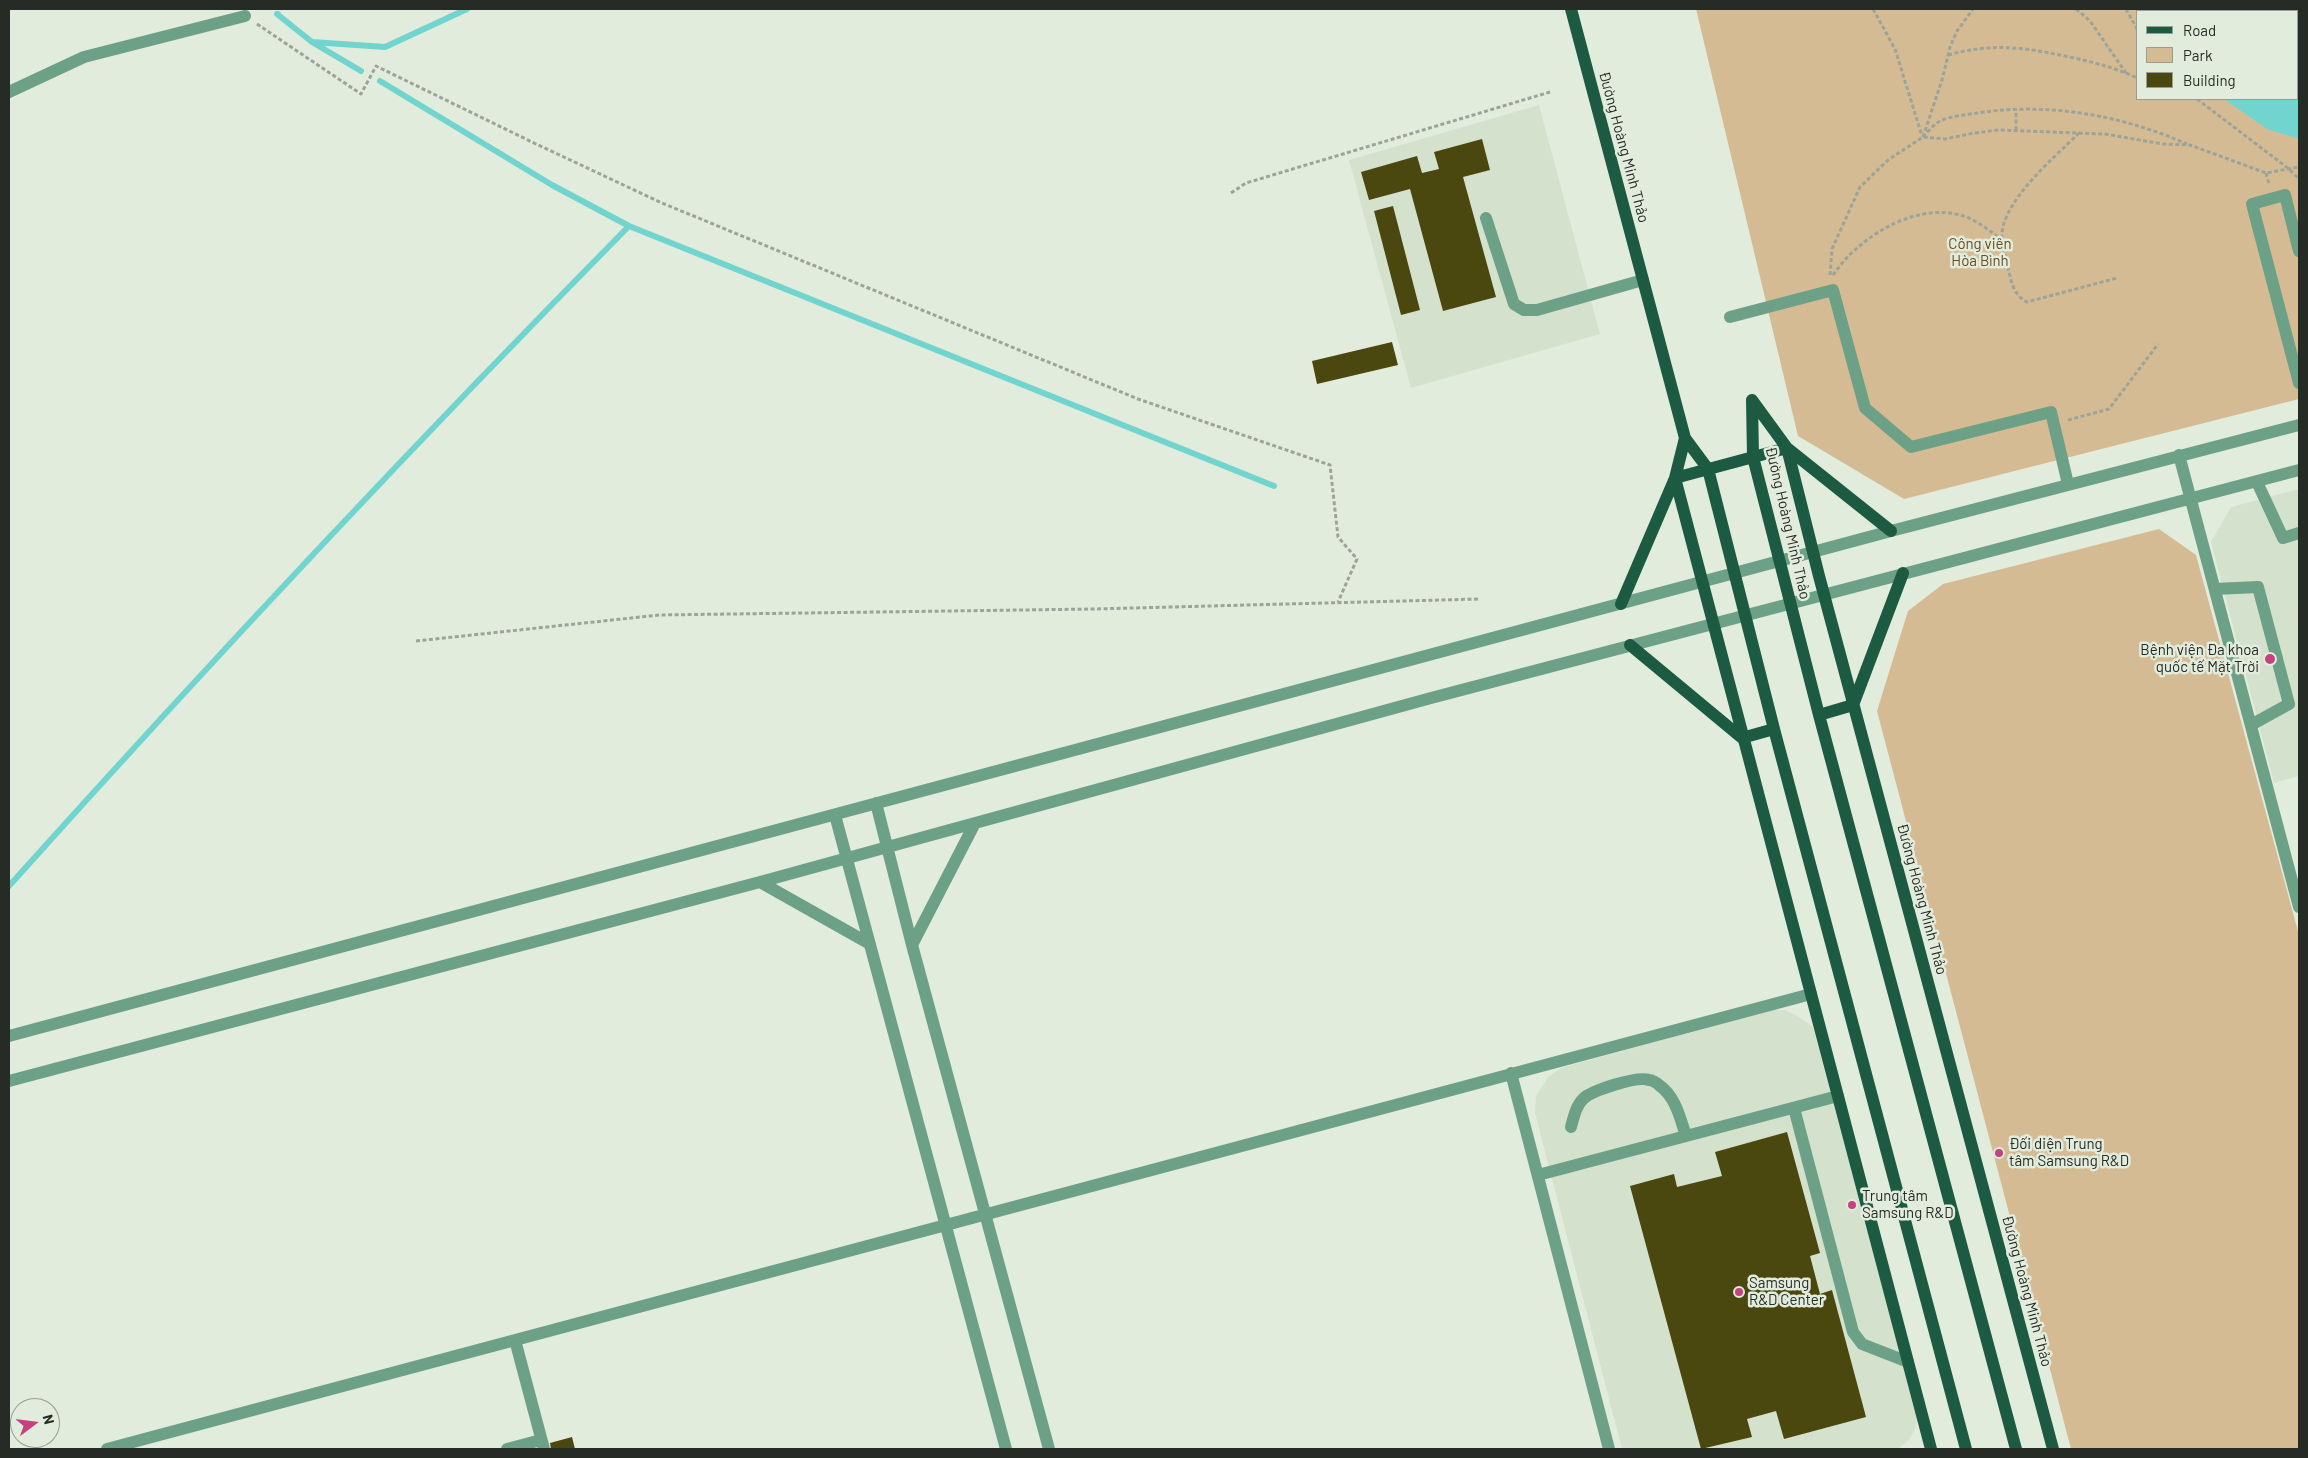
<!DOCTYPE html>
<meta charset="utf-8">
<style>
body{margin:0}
#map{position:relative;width:2308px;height:1458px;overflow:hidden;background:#e2ecdd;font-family:Barlow,sans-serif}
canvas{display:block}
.frame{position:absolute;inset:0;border:10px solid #272b26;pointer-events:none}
.legend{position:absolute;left:2136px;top:10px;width:162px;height:90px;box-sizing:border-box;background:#e2ecdd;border:1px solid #979f94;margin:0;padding:6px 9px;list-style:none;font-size:15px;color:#272b26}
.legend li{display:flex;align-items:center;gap:10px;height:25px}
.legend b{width:25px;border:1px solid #979f94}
.north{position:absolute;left:10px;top:1398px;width:50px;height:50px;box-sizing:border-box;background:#e2ecdd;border:1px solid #979f94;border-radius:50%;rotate:75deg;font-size:14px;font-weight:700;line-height:20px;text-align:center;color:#272b26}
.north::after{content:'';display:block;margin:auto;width:18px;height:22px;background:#c74181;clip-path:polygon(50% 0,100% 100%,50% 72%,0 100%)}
</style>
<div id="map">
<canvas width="2308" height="1458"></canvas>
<div class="frame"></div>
<ul class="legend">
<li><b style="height:6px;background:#1c5b42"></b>Road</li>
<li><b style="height:14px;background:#d5bb93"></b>Park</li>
<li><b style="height:14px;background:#4a470f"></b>Building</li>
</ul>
<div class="north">N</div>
</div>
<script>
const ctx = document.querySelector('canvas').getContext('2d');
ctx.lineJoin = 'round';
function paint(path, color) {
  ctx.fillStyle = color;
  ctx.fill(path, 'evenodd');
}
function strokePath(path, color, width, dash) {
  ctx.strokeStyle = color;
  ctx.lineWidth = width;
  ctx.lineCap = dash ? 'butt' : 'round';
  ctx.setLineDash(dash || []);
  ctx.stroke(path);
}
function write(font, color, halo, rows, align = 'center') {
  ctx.font = font + ' Barlow,sans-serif';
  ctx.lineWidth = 5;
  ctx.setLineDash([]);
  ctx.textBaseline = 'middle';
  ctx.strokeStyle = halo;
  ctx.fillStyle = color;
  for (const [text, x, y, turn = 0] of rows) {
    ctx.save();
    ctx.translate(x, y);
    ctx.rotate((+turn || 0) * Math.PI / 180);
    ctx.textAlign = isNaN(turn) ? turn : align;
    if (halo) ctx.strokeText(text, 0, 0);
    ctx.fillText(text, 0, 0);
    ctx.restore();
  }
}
const built = new Path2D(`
 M1539 105 1600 334 1411 388 1349 160Z
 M2299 489V776L2274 783 2211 542 2231 507Z
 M1772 1010H1785L1796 1015 1813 1027 1917 1415 1916 1427 1909 1440 1898 1449H1622L1535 1113 1536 1096 1548 1077 1561 1068Z`);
const green = new Path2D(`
 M1696 9H2299V399L1904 499 1798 436ZM2137 11H2297V99H2137Z
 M2159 529 2196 555 2299 935V1449H2071L1877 711 1908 611 1943 584Z`);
const water = new Path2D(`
 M2139 9H2299V139L2267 129 2224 99H2297V11H2141Z`);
const stream = new Path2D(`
 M278 14H277L312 42 361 71
 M312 42 385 47 467 9
 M380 81 552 185 629 226 1274 486
 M9 886C210 662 417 441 629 226`);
const building = new Path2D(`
 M1482 139 1490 170 1463 177 1496 297 1443 311 1410 189 1369 200 1361 172 1417 156 1422 173 1439 169 1434 152Z
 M1393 206 1420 310 1401 315 1374 211Z
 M1392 342 1398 365 1317 384 1312 361Z
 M1787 1132 1820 1253 1810 1256 1820 1294 1832 1290 1866 1417 1784 1439 1776 1411 1747 1419 1752 1437 1701 1449 1630 1186 1674 1174 1677 1187 1722 1176 1715 1152Z
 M572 1437 575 1449H551L550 1443Z`);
const path = new Path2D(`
 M1873 9 1895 49 1922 136
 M2076 9 2090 21 2126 73
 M2126 9 2137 29
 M257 24 361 94 376 66 536 144 662 203 1138 399 1330 465 1338 537 1357 559 1338 602
 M1948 55C1995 42 2028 48 2074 58 2096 63 2116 68 2137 78
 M2197 99 2289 169 2299 179
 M2016 130V110
 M2079 133C2055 157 1998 204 2002 240 2003 249 2006 258 2008 267 2011 281 2013 295 2027 302L2117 278
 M1923 137C1928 132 1934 124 1940 121 1950 116 1966 115 1977 113 2048 102 2121 115 2187 144
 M1923 137 1942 80 1950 47 1957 31 1973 9
 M2266 173 2269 184
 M1231 193 1246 183 1550 92
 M1830 275 1832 249 1860 187 1888 160 1923 137 1945 139 1974 133 1999 130 2105 134 2163 144 2190 145 2266 173 2299 167
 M1833 275C1840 266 1847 256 1856 249 1885 223 1930 202 1969 218 1980 223 1991 232 2001 239
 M2068 420 2109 409 2158 344
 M416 641 659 615 1094 609 1479 599`);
const minor = new Path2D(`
 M9 92 84 57 245 16
 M1486 218 1514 304 1524 310H1537L1643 280
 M2299 251 2285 195 2252 204 2299 383
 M1730 317 1833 290 1865 408 1911 447 2051 412 2068 484
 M2179 455 2299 907
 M2257 482 2283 538 2299 533
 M2215 589 2258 587 2289 704 2251 725
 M876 803 912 945 1049 1449
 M835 815 1006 1449
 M760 882 870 944
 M912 945 975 823
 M9 1036 1891 531 2299 425
 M1511 1073 1609 1449
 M9 1081 760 882 1431 698 2299 470
 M1794 1108 1853 1332 1862 1344 1908 1362
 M1571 1127C1574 1116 1576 1106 1583 1099 1592 1090 1637 1076 1649 1080 1652 1080 1657 1083 1659 1085 1676 1097 1680 1118 1686 1136
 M1538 1175 1838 1096
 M515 1340 544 1449
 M107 1449 1811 994
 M507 1449 541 1440`);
const major = new Path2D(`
 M1571 9 1685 438 1708 469 1774 729 1966 1449
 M1752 400 1787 448 1819 576 2053 1449
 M1752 400 1753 457 1819 715 2016 1449
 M1685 438 1675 478 1931 1449
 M1621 604 1675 478 1787 448 1891 531
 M1630 645 1742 738 1774 729
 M1853 705 1903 573
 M1819 715 1853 705`);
const markers = [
 [2270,659,6,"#c74181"],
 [1999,1153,5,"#c74181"],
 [1852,1205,5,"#c74181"],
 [1739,1292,5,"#c74181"]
];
const streetNames = [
 ["Đường Hoàng Minh Thảo",1624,147,75],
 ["Đường Hoàng Minh Thảo",1788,523,77],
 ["Đường Hoàng Minh Thảo",1922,899,75],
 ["Đường Hoàng Minh Thảo",2027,1291,75]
];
const parkNames = [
 ["Công viên",1980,244],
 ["Hòa Bình",1980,261]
];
const poiNames = [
 ["Bệnh viện Đa khoa",2259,650,"right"],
 ["quốc tế Mặt Trời",2259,667,"right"],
 ["Đối diện Trung",2009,1144],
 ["tâm Samsung R&D",2009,1161],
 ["Trung tâm",1862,1196],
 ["Samsung R&D",1862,1213],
 ["Samsung",1749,1283],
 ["R&D Center",1749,1300]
];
paint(built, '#d4e2cd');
paint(green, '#d5bb93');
paint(water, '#72d4ce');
strokePath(stream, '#72d4ce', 6);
paint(building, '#4a470f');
strokePath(path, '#9ca499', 3, [4, 2.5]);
strokePath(minor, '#6ca187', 12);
strokePath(major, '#1c5b42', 12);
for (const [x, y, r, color] of markers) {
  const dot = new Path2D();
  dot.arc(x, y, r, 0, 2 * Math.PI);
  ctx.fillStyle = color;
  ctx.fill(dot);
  strokePath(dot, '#e2ecdd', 2);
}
write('15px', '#272b26', '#e2ecdd', streetNames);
write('15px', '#694d1e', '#e2ecdd', parkNames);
write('15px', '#272b26', '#e2ecdd', poiNames, 'left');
</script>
